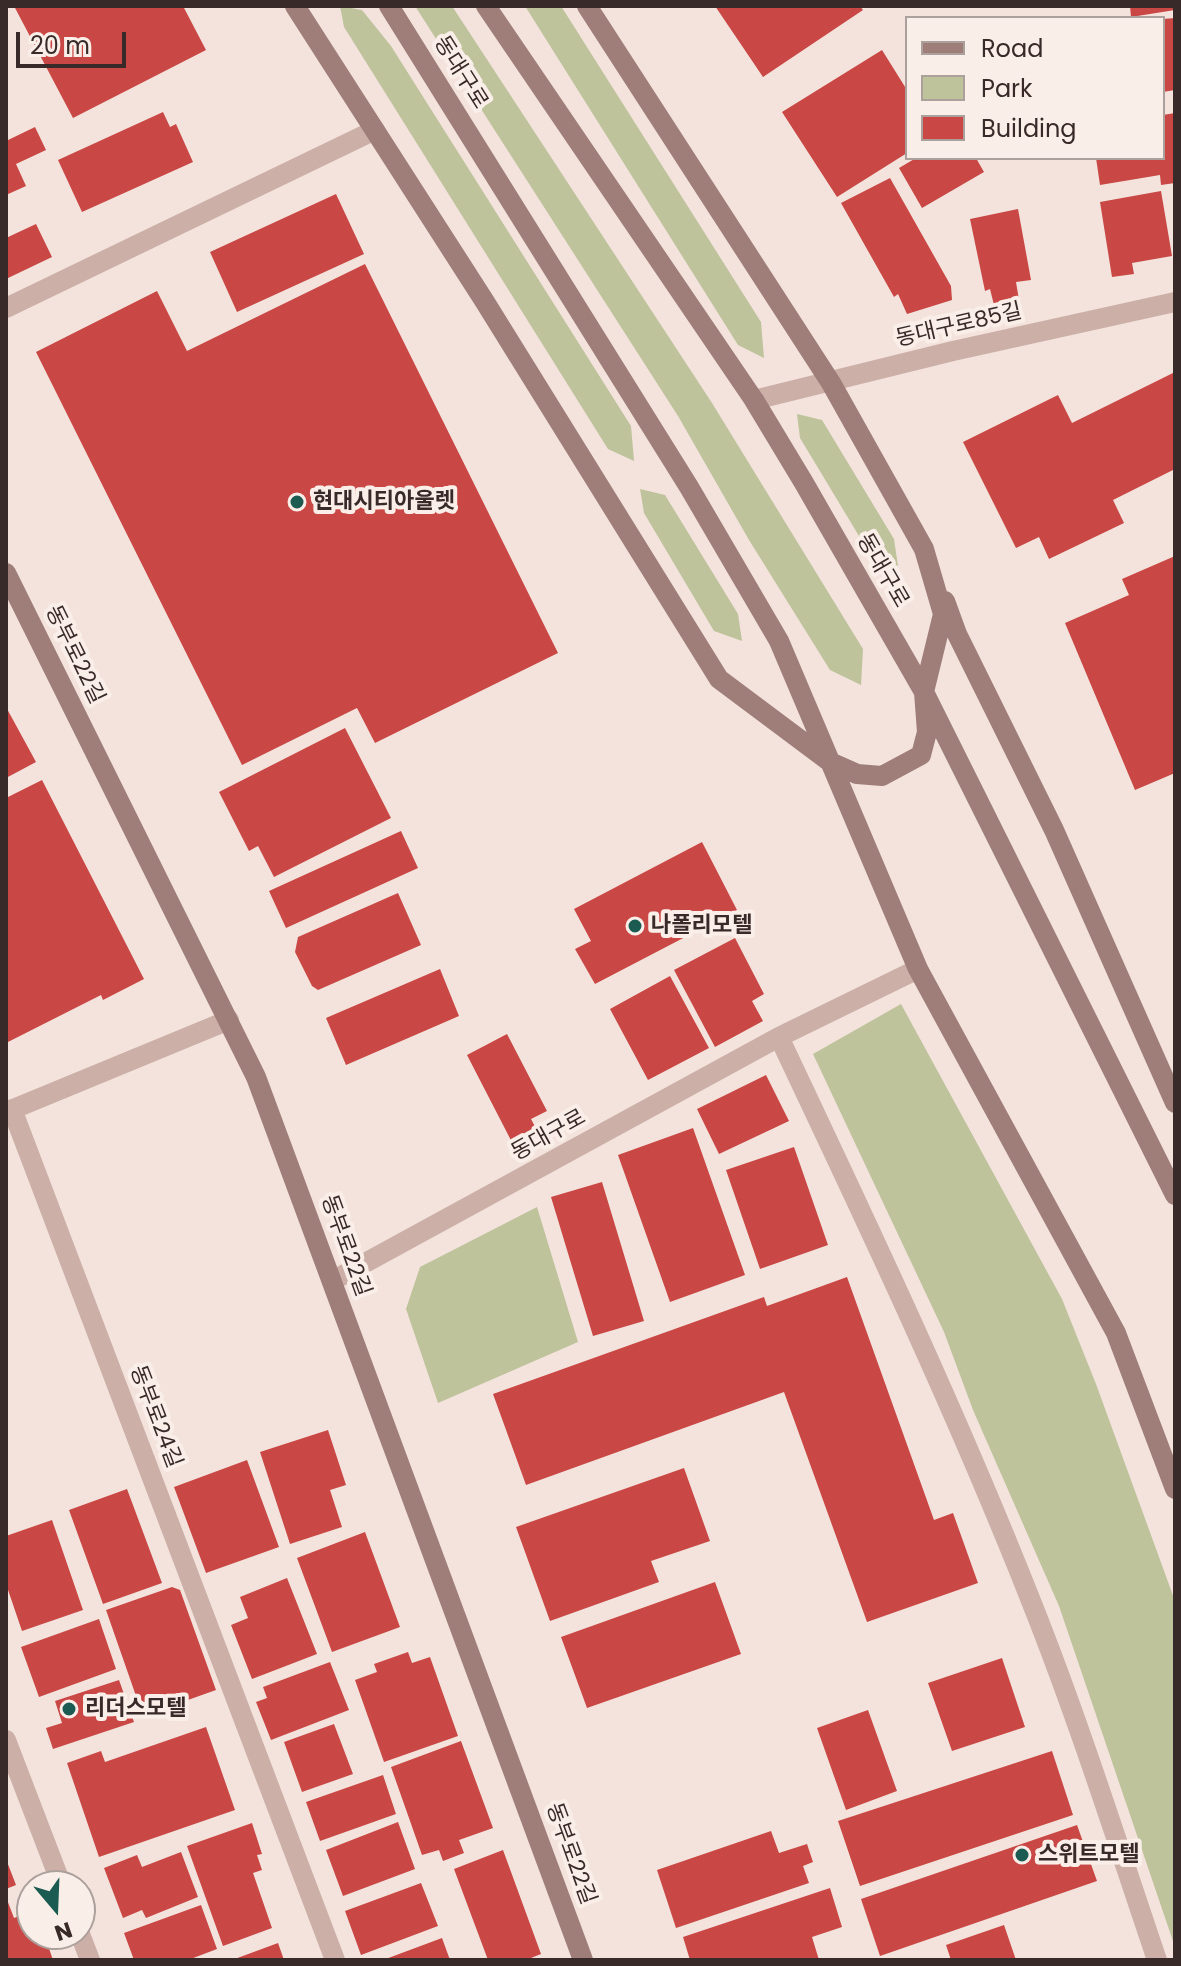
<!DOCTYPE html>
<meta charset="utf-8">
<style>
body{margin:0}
#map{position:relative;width:1181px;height:1966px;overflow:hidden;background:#f3e3dc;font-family:Poppins,sans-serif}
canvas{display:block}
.frame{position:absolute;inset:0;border:8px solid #382a28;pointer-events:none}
.legend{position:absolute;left:905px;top:16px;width:260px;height:144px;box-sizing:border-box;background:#faeee9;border:2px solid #aca09c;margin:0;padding:10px 14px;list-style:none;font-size:24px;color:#382a28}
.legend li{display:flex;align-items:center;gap:16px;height:40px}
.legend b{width:40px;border:2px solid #aca09c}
.north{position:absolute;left:16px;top:1870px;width:80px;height:80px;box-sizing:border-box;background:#faeee9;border:2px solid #aca09c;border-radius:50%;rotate:161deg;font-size:22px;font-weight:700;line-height:32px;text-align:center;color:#382a28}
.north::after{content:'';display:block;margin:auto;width:28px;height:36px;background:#1c5b51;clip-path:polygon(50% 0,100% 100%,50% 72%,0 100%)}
.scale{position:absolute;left:16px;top:32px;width:110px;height:36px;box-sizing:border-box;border:4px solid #382a28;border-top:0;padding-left:10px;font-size:24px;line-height:28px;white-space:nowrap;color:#382a28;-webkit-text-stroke:6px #faeee9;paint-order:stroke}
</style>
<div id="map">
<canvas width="1181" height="1966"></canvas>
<div class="frame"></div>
<ul class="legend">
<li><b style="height:10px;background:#9f7e79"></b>Road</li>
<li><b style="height:22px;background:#bec39c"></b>Park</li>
<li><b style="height:22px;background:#c94744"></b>Building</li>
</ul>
<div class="north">N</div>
<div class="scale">20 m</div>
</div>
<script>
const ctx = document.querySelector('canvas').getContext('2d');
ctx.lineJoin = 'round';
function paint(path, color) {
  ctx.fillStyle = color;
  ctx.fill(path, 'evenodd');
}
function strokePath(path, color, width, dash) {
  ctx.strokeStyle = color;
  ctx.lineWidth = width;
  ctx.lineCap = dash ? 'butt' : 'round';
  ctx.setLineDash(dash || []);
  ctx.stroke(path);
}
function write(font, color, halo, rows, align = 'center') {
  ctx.font = font + ' Poppins,"Noto Sans KR",sans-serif';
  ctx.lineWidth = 8;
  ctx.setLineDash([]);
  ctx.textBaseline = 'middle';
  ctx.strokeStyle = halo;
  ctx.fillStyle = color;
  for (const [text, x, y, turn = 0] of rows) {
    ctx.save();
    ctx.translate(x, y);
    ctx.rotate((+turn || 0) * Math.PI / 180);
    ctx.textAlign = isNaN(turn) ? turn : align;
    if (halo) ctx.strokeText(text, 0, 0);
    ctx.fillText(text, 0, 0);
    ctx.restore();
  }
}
const green = new Path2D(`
 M340 6 362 10 391 46 631 426 634 461 608 449 344 27Z
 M415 6H452L712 403 863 649 861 685 830 670 749 540 678 416Z
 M525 6H561L761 322 764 358 738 345Z
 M797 414 822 420 894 539 898 566 871 556 800 438Z
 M640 489 665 495 738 614 742 641 714 631 644 513Z
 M901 1004 1062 1299 1096 1384 1175 1601V1947L1059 1606 973 1410 944 1332 813 1054Z
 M537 1207 578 1342 438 1403 406 1309 420 1267Z`);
const building = new Path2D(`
 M14 6H183L206 50 73 118Z
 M715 6H860L863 10 763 77Z
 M1130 6H1175V10L1131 17Z
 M1175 18V90L1163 92V19Z
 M882 50 907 90V153L837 197 782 112Z
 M163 112 170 127 176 124 193 162 82 212 58 160Z
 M1175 113V183L1161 185 1160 175 1100 185 1096 158H1163V115Z
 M35 127 46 150 16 164 26 186 6 195V141Z
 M916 158H976L984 172 922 208 899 168Z
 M890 178 951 286 952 300 907 314 898 294 894 297 841 203Z
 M1161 191 1172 256 1132 263 1134 274 1112 277 1100 202Z
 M336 194 364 254 237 312 210 252Z
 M1018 209 1031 280 1016 282 1019 300 994 305 990 289 985 291 970 219Z
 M36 224 52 257 6 279V238Z
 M365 264 558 653 375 743 357 708 242 765 36 352 157 291 187 351Z
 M1175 372V469L1113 500 1124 523 1049 559 1039 537 1016 548 963 442 1058 395 1072 423Z
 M1175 556V773L1135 790 1065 623 1129 595 1122 579Z
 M6 707 36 762 6 778Z
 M345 728 391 818 274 877 258 846 249 851 219 792Z
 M42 780 144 979 103 1000 101 995 6 1043V798Z
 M401 831 418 868 286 928 269 891Z
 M702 842 737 910 595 984 575 949 591 941 574 909Z
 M398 893 421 945 318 990 312 986 295 952 298 937Z
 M735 938 764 994 752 1001 763 1021 715 1047 674 970Z
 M440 969 459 1016 346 1065 326 1018Z
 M670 976 709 1048 648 1080 610 1009Z
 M507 1034 547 1111 531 1119 542 1140 517 1152 467 1055Z
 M766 1075 789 1121 719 1154 697 1109Z
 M693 1128 745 1275 670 1302 618 1155Z
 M794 1147 828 1245 760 1269 726 1170Z
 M602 1182 644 1321 593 1336 551 1197Z
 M847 1277 934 1520 953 1513 978 1583 867 1622 784 1392 526 1485 493 1394 764 1297 767 1306Z
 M328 1430 346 1485 330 1490 342 1527 290 1544 260 1452Z
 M247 1460 279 1547 206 1573 174 1487Z
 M684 1468 710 1541 651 1561 659 1582 550 1621 516 1527Z
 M127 1489 162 1583 103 1604 69 1510Z
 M52 1520 83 1610 22 1631 6 1584V1536Z
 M365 1532 400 1627 332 1652 297 1558Z
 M287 1578 317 1654 252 1679 231 1625 248 1618 240 1597Z
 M715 1582 741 1654 587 1708 561 1637Z
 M172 1587 180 1590 216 1690 143 1716 106 1610Z
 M99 1619 116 1669 39 1697 21 1647Z
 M408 1652 412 1663 430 1657 458 1736 384 1762 355 1680 377 1672 374 1664Z
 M1002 1658 1025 1727 952 1751 928 1683Z
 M330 1662 349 1710 271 1740 256 1702 267 1698 263 1687Z
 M119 1680 134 1722 53 1749 46 1728 62 1723 55 1701Z
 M868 1710 897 1791 846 1810 817 1728Z
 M334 1724 353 1774 302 1792 284 1742Z
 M206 1727 235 1810 99 1857 67 1763 101 1751 105 1762Z
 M461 1741 493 1828 459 1840 464 1853 443 1861 439 1850 422 1855 391 1767Z
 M1052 1751 1073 1815 860 1886 838 1821Z
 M383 1775 396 1814 320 1841 306 1802Z
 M398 1822 415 1869 343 1896 326 1850Z
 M252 1823 262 1854 257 1855 262 1870 253 1873 272 1928 223 1946 187 1846Z
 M1077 1825 1097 1881 880 1956 861 1899Z
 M771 1831 779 1853 807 1844 813 1862 803 1866 809 1883 676 1928 657 1870Z
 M503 1850 541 1954 526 1960H488L454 1869Z
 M181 1852 198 1897 146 1918 142 1910 123 1918 104 1868 137 1855 142 1867Z
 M6 1859 16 1885 6 1889Z
 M421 1883 438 1926 361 1955 345 1911Z
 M830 1888 842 1927 812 1937 819 1960H690L683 1937Z
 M6 1897 14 1918 32 1911V1934H44L53 1960H6Z
 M201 1905 217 1949 188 1960H134L124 1933Z
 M1004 1925 1016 1960H951L946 1945Z
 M442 1938 450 1960H383Z
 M278 1943 284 1960H232Z`);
const street = new Path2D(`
 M6 308 375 130
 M754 400 953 351 1175 302
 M779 1037C868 1225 957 1413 1033 1606 1079 1722 1117 1842 1157 1960
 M12 1109 335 1960
 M6 1112 229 1020
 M332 1281 779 1037 918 969
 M6 1740 62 1886
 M80 1934 90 1960`);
const secondary = new Path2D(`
 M295 6 485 302 719 679 830 762 857 774 882 776 921 755 927 732 924 692 943 614 924 549 831 383 587 6
 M389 6 689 487 779 641 918 969 1116 1333 1175 1489
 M486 6 754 400 804 483 924 692 1175 1195
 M6 573 256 1077 583 1960
 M945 601 957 634 1054 830 1175 1103`);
const markers = [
 [297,502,8,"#1c5b51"],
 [635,926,8,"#1c5b51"],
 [69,1709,8,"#1c5b51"],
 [1022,1855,8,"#1c5b51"]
];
const streetNames = [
 ["동대구로",460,73,58],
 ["동대구로85길",959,326,-13],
 ["동대구로",882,571,60],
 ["동부로22길",74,655,64],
 ["동대구로",549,1136,-29],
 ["동부로22길",345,1246,70],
 ["동부로24길",155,1417,69],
 ["동부로22길",570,1854,70]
];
const poiNames = [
 ["현대시티아울렛",313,502],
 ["나폴리모텔",651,926],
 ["리더스모텔",85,1709],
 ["스위트모텔",1038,1855]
];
paint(green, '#bec39c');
paint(building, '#c94744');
strokePath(street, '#ccb0a8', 20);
strokePath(secondary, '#9f7e79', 20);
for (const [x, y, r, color] of markers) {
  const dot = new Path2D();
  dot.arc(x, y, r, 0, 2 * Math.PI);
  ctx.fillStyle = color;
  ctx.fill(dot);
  strokePath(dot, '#faeee9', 3);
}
write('22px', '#382a28', '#faeee9', streetNames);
write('bold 22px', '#382a28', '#faeee9', poiNames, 'left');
</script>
